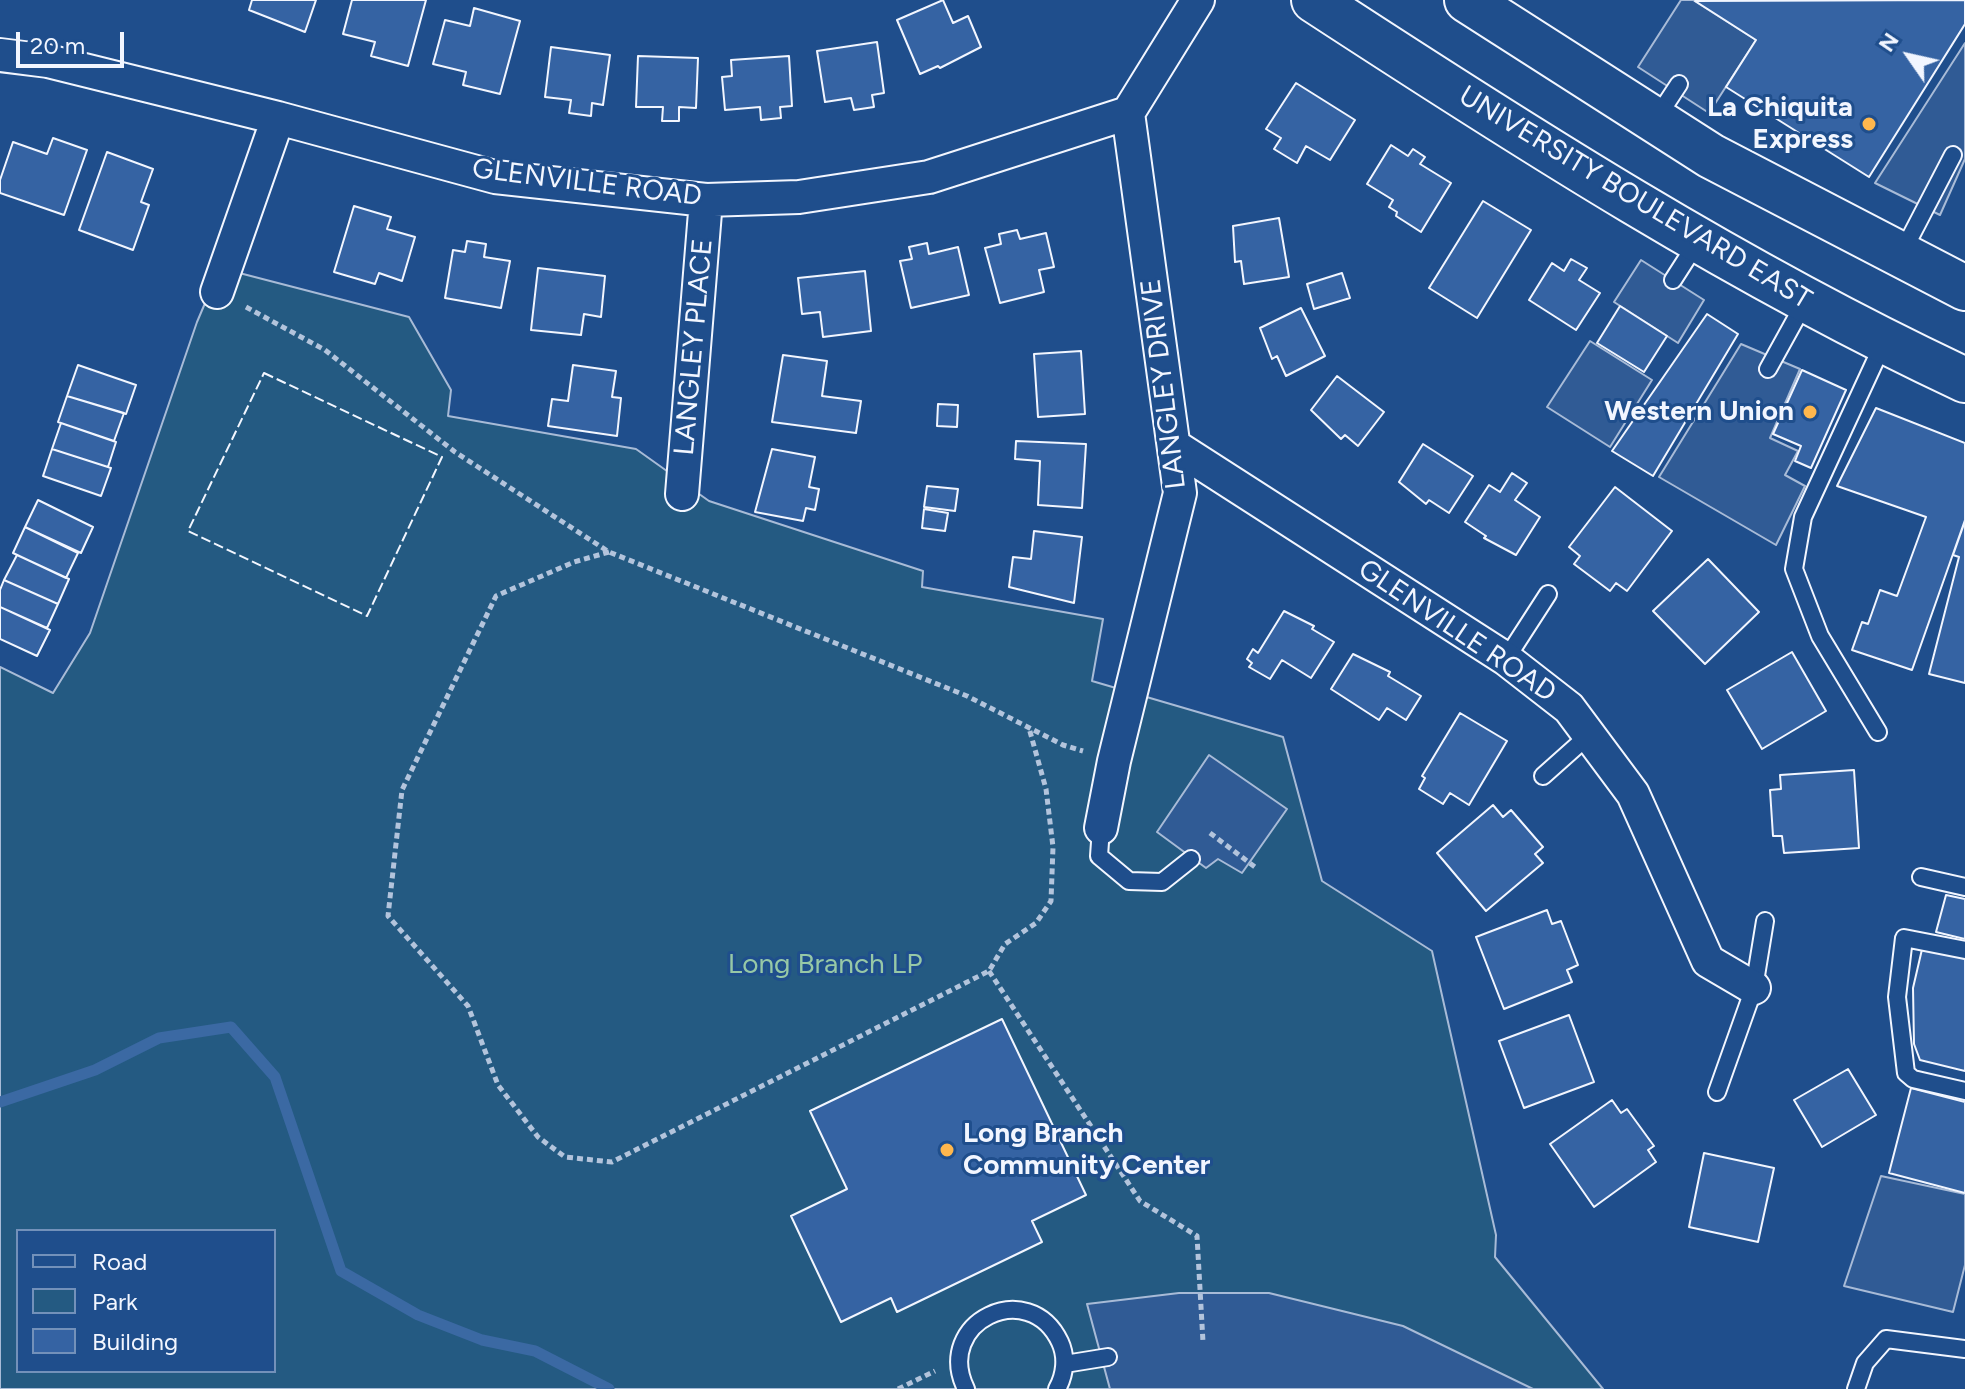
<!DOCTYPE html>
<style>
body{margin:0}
#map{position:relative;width:1965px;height:1389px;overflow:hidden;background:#1f4e8c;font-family:Figtree,sans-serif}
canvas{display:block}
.legend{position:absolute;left:16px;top:1229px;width:260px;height:144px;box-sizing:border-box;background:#1f4e8c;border:2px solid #7391ba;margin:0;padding:10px 14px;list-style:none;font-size:24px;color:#f2f6ff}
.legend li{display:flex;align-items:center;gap:16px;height:40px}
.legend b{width:40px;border:2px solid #7391ba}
.north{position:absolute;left:1869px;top:16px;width:80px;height:80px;-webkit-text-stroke:6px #1f4e8c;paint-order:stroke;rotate:304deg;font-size:22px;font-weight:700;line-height:32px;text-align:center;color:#f2f6ff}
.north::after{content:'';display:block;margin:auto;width:28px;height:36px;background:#f2f6ff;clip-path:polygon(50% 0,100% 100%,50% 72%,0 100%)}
.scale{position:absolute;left:16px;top:32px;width:108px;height:36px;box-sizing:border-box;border:4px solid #f2f6ff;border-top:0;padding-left:10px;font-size:24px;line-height:28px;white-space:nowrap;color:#f2f6ff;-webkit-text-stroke:6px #1f4e8c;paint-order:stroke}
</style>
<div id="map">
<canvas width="1965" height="1389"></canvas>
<ul class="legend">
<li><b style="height:10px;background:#1f4e8c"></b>Road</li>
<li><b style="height:22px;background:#245a82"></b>Park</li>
<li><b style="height:22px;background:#3563a3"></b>Building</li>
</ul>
<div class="north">N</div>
<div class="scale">20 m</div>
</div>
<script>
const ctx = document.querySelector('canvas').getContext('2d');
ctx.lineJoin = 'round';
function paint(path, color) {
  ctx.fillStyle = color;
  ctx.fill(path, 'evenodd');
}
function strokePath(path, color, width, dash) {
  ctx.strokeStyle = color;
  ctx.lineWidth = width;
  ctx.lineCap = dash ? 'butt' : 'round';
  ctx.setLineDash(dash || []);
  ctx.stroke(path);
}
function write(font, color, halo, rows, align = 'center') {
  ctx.font = font + ' Figtree,sans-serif';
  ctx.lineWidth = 6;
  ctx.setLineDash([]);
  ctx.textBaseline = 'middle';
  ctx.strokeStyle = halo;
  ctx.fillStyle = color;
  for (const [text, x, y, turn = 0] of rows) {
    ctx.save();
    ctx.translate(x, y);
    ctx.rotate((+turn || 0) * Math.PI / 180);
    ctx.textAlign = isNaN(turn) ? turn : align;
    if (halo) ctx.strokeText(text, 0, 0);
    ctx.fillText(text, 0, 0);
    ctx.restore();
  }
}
const green = new Path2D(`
 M220 268 409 317 451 390 448 416 636 449 709 501 923 571 922 587 1103 619 1092 681 1283 737 1322 881 1432 951 1496 1235 1495 1257 1603 1389H0V667L53 693 90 633 197 322ZM18 1231H274V1371H18Z`);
const parking = new Path2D(`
 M1681 0H1693L1756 40 1709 113 1638 67Z
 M1965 43V159L1940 215 1875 183Z
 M1641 260 1704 300 1678 343 1614 302Z
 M1590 341 1652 380 1610 447 1547 407Z
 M1741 344 1800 369 1770 438 1798 451 1785 475 1805 486 1776 545 1659 477Z
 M1209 755 1287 809 1242 873 1218 859 1206 868 1157 832Z
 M1881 1176 1965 1194V1265L1953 1312 1844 1286Z
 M1179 1293H1269L1403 1326 1533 1389H1110L1087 1304Z`);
const stream = new Path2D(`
 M0 1102 95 1070 159 1038 231 1027 275 1077 341 1271 418 1315 482 1340 535 1351 609 1389`);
const building = new Path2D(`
 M252 0H316L305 32 249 10Z
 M352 0H426L408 66 371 56 375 42 343 34Z
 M943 0 953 23 968 16 981 47 940 68 938 66 920 74 897 20Z
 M1965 0V24L1869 177 1726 87 1756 40 1695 1Z
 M474 8 520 21 500 94 463 85 466 72 433 64 445 20 470 26Z
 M877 42 884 93 872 95 874 107 854 110 851 98 825 102 817 51Z
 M551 47 610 55 603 105 592 103 591 116 569 113 571 100 545 97Z
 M638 56 698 58 696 108 679 107V121H662L663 107H636Z
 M789 56 792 106 780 107 781 118 761 120 760 107 725 110 722 77 732 76 731 60Z
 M1296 83 1355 120 1330 160 1306 146 1297 163 1274 149 1281 138 1266 129Z
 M53 138 87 150 64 215 0 193V180L13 142 47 154Z
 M1391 145 1408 156 1413 149 1425 157 1420 164 1451 183 1421 232 1396 216 1397 212 1389 207 1393 200 1367 184Z
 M107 152 153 169 141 202 149 205 133 250 79 230Z
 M1483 201 1531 230 1477 318 1429 288Z
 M354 206 391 217 387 229 415 237 402 281 379 273 375 284 334 272Z
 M1279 218 1289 277 1244 284 1241 261 1235 262 1233 226Z
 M1017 230 1020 239 1046 233 1054 267 1039 270 1044 292 1000 303 985 248 1001 244 999 234Z
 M467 241 486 244 484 257 510 261 501 308 445 298 453 250 465 252Z
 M927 243 929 254 958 247 969 295 911 308 900 261 912 259 909 247Z
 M1571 259 1587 268 1579 280 1600 293 1576 330 1529 300 1552 263 1564 271Z
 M538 268 605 276 601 317 584 314 581 335 531 330Z
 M865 271 871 331 823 337 820 312 802 314 798 278Z
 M1342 273 1350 298 1314 309 1307 284Z
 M1620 306 1667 336 1644 372 1597 343Z
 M1301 308 1325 356 1286 376 1277 356 1272 359 1260 328Z
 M1707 314 1738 334 1653 476 1612 451Z
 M1081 351 1085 414 1038 417 1034 354Z
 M783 355 827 361 822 396 861 401 856 433 772 422Z
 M78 365 136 385 126 414 67 396Z
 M573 365 616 371 612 397 621 398 617 436 548 426 552 399 568 401Z
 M1802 370 1846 390 1811 468 1795 461 1801 446 1773 434Z
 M1337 376 1384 412 1358 446 1345 435 1341 439 1311 410Z
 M67 396 124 413 114 441 58 422Z
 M938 404 958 405 957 427 937 426Z
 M1876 408 1965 443V520L1912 670 1852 650 1862 622 1868 624 1880 590 1897 596 1926 517 1837 486Z
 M61 423 116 442 108 467 52 449Z
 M1016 441 1086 444 1082 508 1038 505 1040 461 1015 459Z
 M1423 444 1473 476 1449 513 1429 500 1426 504 1399 482Z
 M52 449 111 468 101 496 43 476Z
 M772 449 815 457 809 487 819 489 815 510 806 508 803 521 755 512Z
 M1512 473 1527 483 1515 500 1540 517 1516 555 1484 538 1486 536 1465 522 1489 485 1500 492Z
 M927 486 958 489 955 511 924 507Z
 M1615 487 1672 531 1627 591 1616 583 1610 591 1574 564 1580 556 1569 547Z
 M38 500 93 527 81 553 25 527Z
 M924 509 948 513 945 531 922 528Z
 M1964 524H1965V683L1929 674 1959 557 1953 555Z
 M25 527 78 553 66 578 13 553Z
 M1034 531 1082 537 1074 603 1009 587 1013 557 1031 559Z
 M17 555 69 579 58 604 4 580Z
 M1708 559 1759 612 1705 664 1653 611Z
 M4 580 58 604 47 628 0 607V590Z
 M0 607 50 630 37 656 0 639Z
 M1284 611 1314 626 1312 629 1334 642 1311 678 1282 660 1270 679 1249 667 1252 663 1247 659 1253 649 1258 653Z
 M1792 652 1826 711 1762 749 1727 690Z
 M1353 654 1390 672 1388 676 1421 696 1406 720 1387 708 1379 720 1331 689Z
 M1460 713 1507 741 1469 805 1450 793 1443 804 1419 789 1425 778 1422 776Z
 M1854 770 1859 848 1784 853 1782 836H1773L1770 790 1781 789 1780 775Z
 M1493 805 1503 817 1511 810 1543 847 1535 854 1543 863 1486 911 1437 853Z
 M1946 895 1965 899V939L1936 932Z
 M1547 910 1552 924 1561 921 1578 965 1567 970 1572 982 1504 1009 1476 937Z
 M1923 945 1965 955V1071L1920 1060 1914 1044 1913 988Z
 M1569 1015 1594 1082 1524 1108 1499 1041Z
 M1002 1019 1086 1195 1032 1221 1042 1242 897 1312 891 1298 841 1322 791 1216 847 1189 810 1111Z
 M1848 1069 1876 1115 1822 1147 1794 1100Z
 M1911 1088 1965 1102V1193L1889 1173Z
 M1612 1100 1621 1113 1627 1109 1654 1146 1648 1150 1656 1162 1594 1207 1550 1144Z
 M1704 1153 1774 1168 1758 1242 1689 1227Z`);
const path = new Path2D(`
 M246 307 325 350 455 452 609 552 967 696 1063 745 1083 751
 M609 552 574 562 496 596 402 790 388 916 468 1006 498 1085 538 1137 565 1157 612 1162 989 971 1005 944 1036 923 1051 901 1053 847 1046 789 1029 728
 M1210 833 1255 867
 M989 971 1140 1201 1197 1236 1203 1342
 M898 1389 935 1371`);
const lane = new Path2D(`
 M1656 119 1679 84
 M1902 253 1953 155
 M1673 280 1698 241
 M1768 369 1805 302
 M1506 659 1548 594
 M1878 732 1820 636 1794 569 1803 517 1883 344
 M1543 776 1589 735
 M1101 828 1099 856 1129 881 1162 882 1191 859
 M1921 877 1965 887
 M1965 950 1904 938 1897 997 1906 1073 1913 1079 1965 1091
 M1717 1092 1754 988 1765 921
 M1065 1364 1108 1357
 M966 1389C933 1322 1029 1276 1060 1342 1067 1357 1065 1375 1057 1389
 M1856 1389 1865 1363 1886 1339 1965 1349`);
const street = new Path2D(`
 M0 55 48 61 278 118 495 177 706 200 799 197 929 177 1128 113
 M217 292 278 118
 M1176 447 1506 659 1569 708 1633 794 1708 961 1754 988
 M682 494 706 200
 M1101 828 1114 761 1180 493 1128 113 1198 0`);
const primary = new Path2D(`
 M1314 0C1524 137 1738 274 1965 380
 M1467 0 1711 156 1965 288`);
const fence = new Path2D(`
 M264 373 442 457 367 616 188 531Z`);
const markers = [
 [1869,124,8,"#ffb74d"],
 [1810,412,8,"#ffb74d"],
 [947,1150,8,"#ffb74d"]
];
const poiNames = [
 ["La Chiquita",1853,108],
 ["Express",1853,140],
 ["Western Union",1794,412],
 ["Long Branch",963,1134,"left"],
 ["Community Center",963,1166,"left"]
];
const streetNames = [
 ["GLENVILLE ROAD",587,183,7],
 ["UNIVERSITY BOULEVARD EAST",1635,198,31],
 ["LANGLEY PLACE",694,347,-85],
 ["LANGLEY DRIVE",1164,384,-97],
 ["GLENVILLE ROAD",1457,631,34]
];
const parkNames = [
 ["Long Branch LP",825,965]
];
paint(green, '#245a82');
strokePath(green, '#a8bbd7', 2);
paint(parking, '#305b95');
strokePath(parking, '#a8bbd7', 2);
strokePath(stream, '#3b69a3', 11);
paint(building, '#3563a3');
strokePath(building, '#f2f6ff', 2);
strokePath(lane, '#f2f6ff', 20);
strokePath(street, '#f2f6ff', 36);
strokePath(primary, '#f2f6ff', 48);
strokePath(path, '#b3c4dc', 5, [6, 4]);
strokePath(lane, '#1f4e8c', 16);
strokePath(street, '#1f4e8c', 32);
strokePath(primary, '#1f4e8c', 44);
strokePath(fence, '#f2f6ff', 2, [10, 4]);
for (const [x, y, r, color] of markers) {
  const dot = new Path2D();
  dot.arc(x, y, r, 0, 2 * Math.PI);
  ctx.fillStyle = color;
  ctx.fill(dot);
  strokePath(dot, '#1f4e8c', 3);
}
write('bold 28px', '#f2f6ff', '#1f4e8c', poiNames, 'right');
write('28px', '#f2f6ff', '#1f4e8c', streetNames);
write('28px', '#97c8a6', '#1f4e8c', parkNames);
</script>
